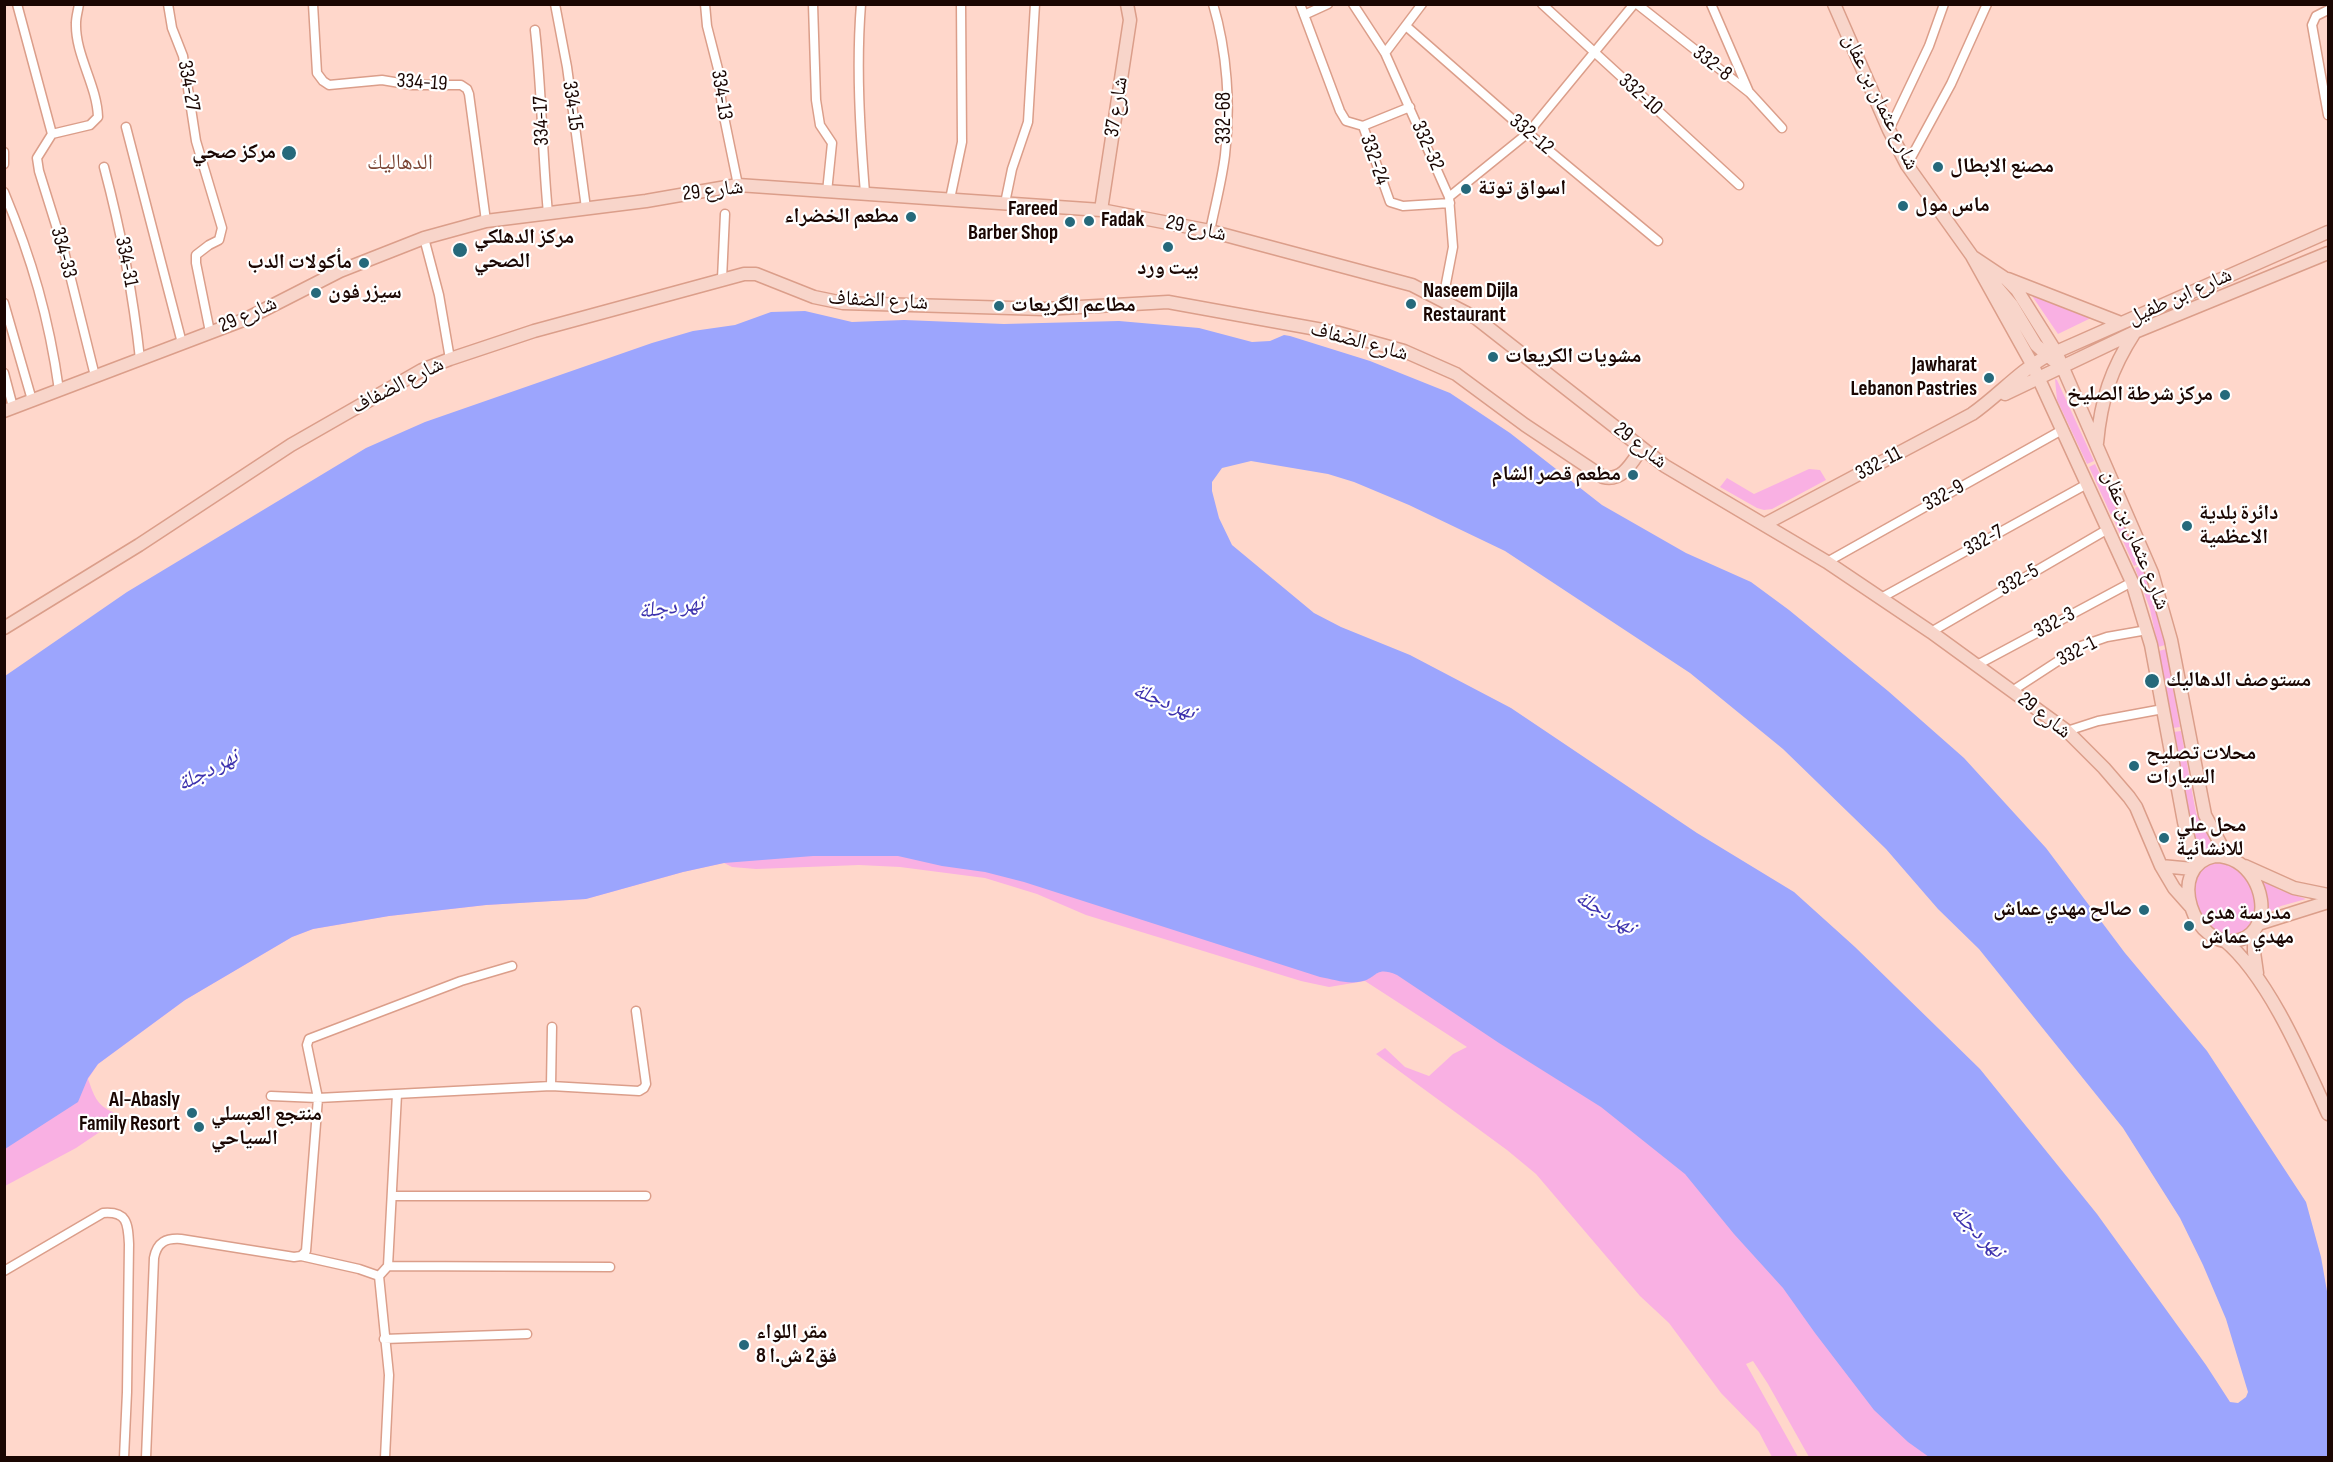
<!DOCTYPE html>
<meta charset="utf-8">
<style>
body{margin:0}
#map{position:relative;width:2333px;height:1462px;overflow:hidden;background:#ffd7cb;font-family:"Sofia Sans Condensed",sans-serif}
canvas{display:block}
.frame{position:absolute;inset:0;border:6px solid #1a0602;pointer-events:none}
</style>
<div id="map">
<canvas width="2333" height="1462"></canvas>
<div class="frame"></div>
</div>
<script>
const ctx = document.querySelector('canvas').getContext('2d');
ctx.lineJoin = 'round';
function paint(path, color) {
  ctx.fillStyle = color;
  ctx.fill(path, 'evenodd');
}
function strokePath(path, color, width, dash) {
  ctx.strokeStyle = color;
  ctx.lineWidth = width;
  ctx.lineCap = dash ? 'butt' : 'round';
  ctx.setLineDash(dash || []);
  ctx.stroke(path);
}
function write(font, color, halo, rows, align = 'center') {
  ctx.font = font + ' "Sofia Sans Condensed","Noto Naskh Arabic",sans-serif';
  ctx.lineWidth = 4.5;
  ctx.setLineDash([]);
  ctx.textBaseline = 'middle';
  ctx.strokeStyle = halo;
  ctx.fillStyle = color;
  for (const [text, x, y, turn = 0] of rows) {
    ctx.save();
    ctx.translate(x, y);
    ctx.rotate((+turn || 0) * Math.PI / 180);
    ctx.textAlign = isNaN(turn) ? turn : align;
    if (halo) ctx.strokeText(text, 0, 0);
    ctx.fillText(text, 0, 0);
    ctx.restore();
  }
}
const green = new Path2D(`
 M2032 292 2091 318 2058 334 2030 293Z
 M2055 379 2057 380 2094 461 2087 464 2057 400Z
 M2095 464 2118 512 2111 515 2089 467Z
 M1809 469 1820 470 1826 480 1772 509 1764 510 1757 508 1720 487 1727 478 1754 494Z
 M2119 515 2140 563 2134 566 2113 518Z
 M2142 565 2161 620 2165 645 2158 647 2150 609 2135 568Z
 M2166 649 2180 727 2173 728 2159 651Z
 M2181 731 2196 813 2214 848 2197 851 2196 850 2173 732Z
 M725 840 954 861 1367 955 1654 1129 1942 1457H1809L1768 1384 1753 1361 1746 1364 1798 1457H1772L1759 1432 1721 1393 1669 1323 1640 1296 1536 1174 1507 1150 1376 1054 1385 1048 1405 1067 1429 1076 1453 1054 1467 1047 1365 981 1329 987 1301 981 1086 915 1037 894 985 878 900 867 859 865 756 869 732 867 724 863 683 872 586 899 486 905 389 916 313 929 292 937 185 1000 98 1064 88 1079C94 1095 96 1105 113 1112L116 1121 76 1148 5 1186V1130L64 1083 287 926Z
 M2213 863C2242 861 2269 898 2251 924 2224 965 2161 882 2213 863Z
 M2252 874 2280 890 2306 899 2281 906 2264 915Z`);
const water = new Path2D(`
 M805 311 852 322 904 320 1004 324 1119 321 1199 328 1252 342 1270 341 1284 335 1290 336 1370 361 1450 393 1510 433 1602 505 1686 553 1751 582 1789 610 1888 691 1964 758 2046 848 2125 953 2207 1051 2306 1202 2321 1257 2328 1297V1457H1929L1908 1442 1874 1410 1815 1333 1783 1288 1734 1234 1685 1174 1601 1107 1499 1043 1397 975C1373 965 1378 980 1358 982 1346 984 1332 979 1320 977L1024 882 985 872 942 866 898 856H813L724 863 683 872 586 899 486 905 389 916 313 929 292 937 185 1000 98 1064 88 1078 78 1102 5 1149V676L127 592 366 448 425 422 652 343 693 331 735 325 771 312ZM1251 461 1328 474 1354 482 1409 505 1505 551 1690 673 1783 749 1886 849 1938 909 1979 949 2123 1128 2180 1218 2203 1265 2226 1319 2248 1392 2246 1397 2238 1403 2230 1402 2206 1365 2097 1214 1980 1069 1855 947 1794 892 1697 833 1511 708 1410 655 1341 627 1314 613 1232 545 1219 518 1212 491V482L1222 468Z`);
const street = new Path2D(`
 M17 4 52 134
 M168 4 172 28 183 56 196 141 222 228 219 240 209 245 196 255V263L210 332
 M313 4 317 73 323 81 329 85 382 80 412 85H461L467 89 469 94 486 221
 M555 4 567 67 586 208
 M705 4 707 26 718 69 722 107 738 185
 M813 4 816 100 820 125 832 143 827 192
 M861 4C856 67 860 130 865 193
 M1300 4 1340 111 1346 121 1363 126 1390 202 1403 206 1450 203
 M1353 4 1385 53 1449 197 1453 247 1443 299
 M1542 4 1739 185
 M1637 4 1750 93 1782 128
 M1711 4 1749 92
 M2328 10 2316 16 2312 25 2328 115
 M1304 15 1328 4
 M1406 26 1528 133 1658 241
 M535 30C542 91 542 152 548 213
 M1385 53 1422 4
 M1363 126 1410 107
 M126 127 182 343
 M1889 130 1929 46 1944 4
 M52 134 37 158 39 171 64 251 95 376
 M52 134 90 125 98 117C97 85 75 55 76 23 76 17 78 11 79 4
 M4 152V164
 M1907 165 1951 84 1987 4
 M104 167C121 231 133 293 140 359
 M4 192C32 259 49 318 59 390
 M1449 197 1528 133 1634 4
 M950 199 962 142 961 4
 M1005 203 1012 169 1028 122 1035 4
 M1210 231C1215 206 1222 180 1225 155 1231 106 1227 51 1213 4
 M424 238 439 295 450 359
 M722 279 725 214
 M4 303 32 400
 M4 373 13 407
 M1827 562 2062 430
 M1881 598 2087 484
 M1931 632 2108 529
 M1977 665 2132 582
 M2012 691 2081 646 2107 637 2147 630
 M2067 731 2098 721 2163 709
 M551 1086 552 1027
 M271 1096 318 1098 551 1086 639 1091 644 1088 646 1084 636 1011
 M392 1196H646
 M301 1256 359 1269 379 1276 389 1375 385 1458
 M388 1266 610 1267
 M4 1271 103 1213C127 1211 128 1223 129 1244L127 1392 124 1458
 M379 1276 388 1266 397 1094
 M384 1339 527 1334
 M146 1458 154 1258C157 1242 166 1238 181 1239L294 1257 301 1256 306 1251 318 1098 307 1045 309 1039 461 981 512 966`);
const secondary = new Path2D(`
 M1834 4 1889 130 1907 165 1972 256 2032 364 2132 582 2151 645 2184 822 2196 866
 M1101 210 1130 20 1127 4
 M1973 257 2006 279 2017 290 2056 352 2152 573 2171 640 2205 815 2228 858
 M2008 279 2121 323
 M1991 280 2012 305 2036 345 2053 360
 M2005 394 2135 332 2328 253
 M4 411 246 319 340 271 424 238 486 221 646 201 738 185 1101 210 1210 231 1412 285 1476 318 1665 466 1827 562 1931 632 2067 731 2104 768 2129 797 2136 807 2161 866 2174 888 2190 906
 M2097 443C2101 399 2111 369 2135 332
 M1765 524 1972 414C1998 396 2019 371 2047 356L2328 232
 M4 628 139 545 291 445 422 370 450 359 534 331 744 274H756L814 297 843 303 1045 309 1168 302 1339 333 1404 351 1456 374 1525 425 1603 477C1623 482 1632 462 1642 448
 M2215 856C2231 856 2244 864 2253 878 2261 891 2264 908 2259 922 2255 931 2248 938 2239 940 2194 953 2164 866 2215 856Z
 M2161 866 2193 869
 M2245 866 2294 888 2328 895
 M2258 924 2328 902
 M2254 930V952L2257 973
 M2224 940C2268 976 2304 1061 2328 1114`);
const markers = [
 [289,153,8,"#26697b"],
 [1938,167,6,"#26697b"],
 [1466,189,6,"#26697b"],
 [1903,206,6,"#26697b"],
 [911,217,6,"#26697b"],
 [1089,221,6,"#26697b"],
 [1070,222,6,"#26697b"],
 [1168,247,6,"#26697b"],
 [460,250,8,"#26697b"],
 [364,263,6,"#26697b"],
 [316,293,6,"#26697b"],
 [1411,304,6,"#26697b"],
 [999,306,6,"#26697b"],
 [1493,357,6,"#26697b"],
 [1989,378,6,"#26697b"],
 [2225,395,6,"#26697b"],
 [1633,475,6,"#26697b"],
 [2187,526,6,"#26697b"],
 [2152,681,8,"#26697b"],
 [2134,766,6,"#26697b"],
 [2164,838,6,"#26697b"],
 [2144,910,6,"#26697b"],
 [2189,926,6,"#26697b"],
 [192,1113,6,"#26697b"],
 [199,1127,6,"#26697b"],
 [744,1345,6,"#26697b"]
];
const streetNames = [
 ["332-8",1712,64,38],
 ["334-19",422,83,4],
 ["334-27",188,86,80],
 ["334-13",721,95,81],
 ["332-10",1640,95,42],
 ["شارع عثمان بن عفان",1880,102,64],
 ["334-15",572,106,82],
 ["شارع 37",1117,107,-81],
 ["332-68",1225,118,-90],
 ["334-17",542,121,-92],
 ["332-12",1531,135,40],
 ["332-32",1427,146,66],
 ["332-24",1374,160,71],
 ["شارع 29",713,191,-7],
 ["شارع 29",1196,229,12],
 ["334-33",63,253,75],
 ["334-31",126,262,79],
 ["شارع ابن طفيل",2180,297,-24],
 ["شارع الضفاف",878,301,3],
 ["شارع 29",248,315,-24],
 ["شارع الضفاف",1359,342,15],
 ["شارع الضفاف",398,386,-27],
 ["شارع 29",1640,446,38],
 ["332-11",1879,464,-28],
 ["332-9",1944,496,-29],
 ["شارع عثمان بن عفان",2135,540,68],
 ["332-7",1984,541,-29],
 ["332-5",2019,580,-30],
 ["332-3",2055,623,-28],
 ["332-1",2077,652,-27],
 ["شارع 29",2044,716,38]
];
const poiNames = [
 ["مركز صحي",276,153,"right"],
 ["مصنع الابطال",1950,167],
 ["اسواق توتة",1478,189],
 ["ماس مول",1915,206],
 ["Fareed",1058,210,"right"],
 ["Barber Shop",1058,234,"right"],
 ["مطعم الخضراء",899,217,"right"],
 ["Fadak",1101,221],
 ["مركز الدهلكي",474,238],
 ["الصحي",474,262],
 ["مأكولات الدب",352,263,"right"],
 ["بيت ورد",1168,269,"center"],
 ["Naseem Dijla",1423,292],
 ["Restaurant",1423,316],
 ["سيزر فون",328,293],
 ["مطاعم الگريعات",1011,306],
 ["مشويات الكريعات",1505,357],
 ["Jawharat",1977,366,"right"],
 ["Lebanon Pastries",1977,390,"right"],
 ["مركز شرطة الصليخ",2213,395,"right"],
 ["مطعم قصر الشام",1621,475,"right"],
 ["دائرة بلدية",2199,514],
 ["الاعظمية",2199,538],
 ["مستوصف الدهاليك",2166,681],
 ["محلات تصليح",2146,754],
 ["السيارات",2146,778],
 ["محل علي",2176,826],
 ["للانشائية",2176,850],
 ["صالح مهدي عماش",2132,910,"right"],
 ["مدرسة هدى",2201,914],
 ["مهدي عماش",2201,938],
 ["Al-Abasly",180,1101,"right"],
 ["Family Resort",180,1125,"right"],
 ["منتجع العبسلي",211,1115],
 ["السياحي",211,1139],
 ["مقر اللواء",756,1333],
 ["8 فق2 ش.ا",756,1357]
];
const neighbourhoodNames = [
 ["الدهاليك",400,163]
];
const waterNames = [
 ["نهر دجلة",671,608,-8],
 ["نهر دجلة",1164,702,22],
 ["نهر دجلة",208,771,-28],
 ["نهر دجلة",1605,913,31],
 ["نهر دجلة",1977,1232,44]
];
paint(green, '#f9b0e3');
paint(water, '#9ca5fd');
strokePath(street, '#db9e8a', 11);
strokePath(secondary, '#db9e8a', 15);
strokePath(street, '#fff', 8);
strokePath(secondary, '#f8d5ca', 12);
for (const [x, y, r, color] of markers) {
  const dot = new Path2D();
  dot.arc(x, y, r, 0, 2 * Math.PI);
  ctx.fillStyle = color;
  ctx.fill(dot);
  strokePath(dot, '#fff', 2);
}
write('21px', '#1a0602', '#fff', streetNames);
write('bold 21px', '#1a0602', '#fff', poiNames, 'left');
write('22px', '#7b4534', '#fff', neighbourhoodNames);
write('italic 22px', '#3d32ae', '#fff', waterNames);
</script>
